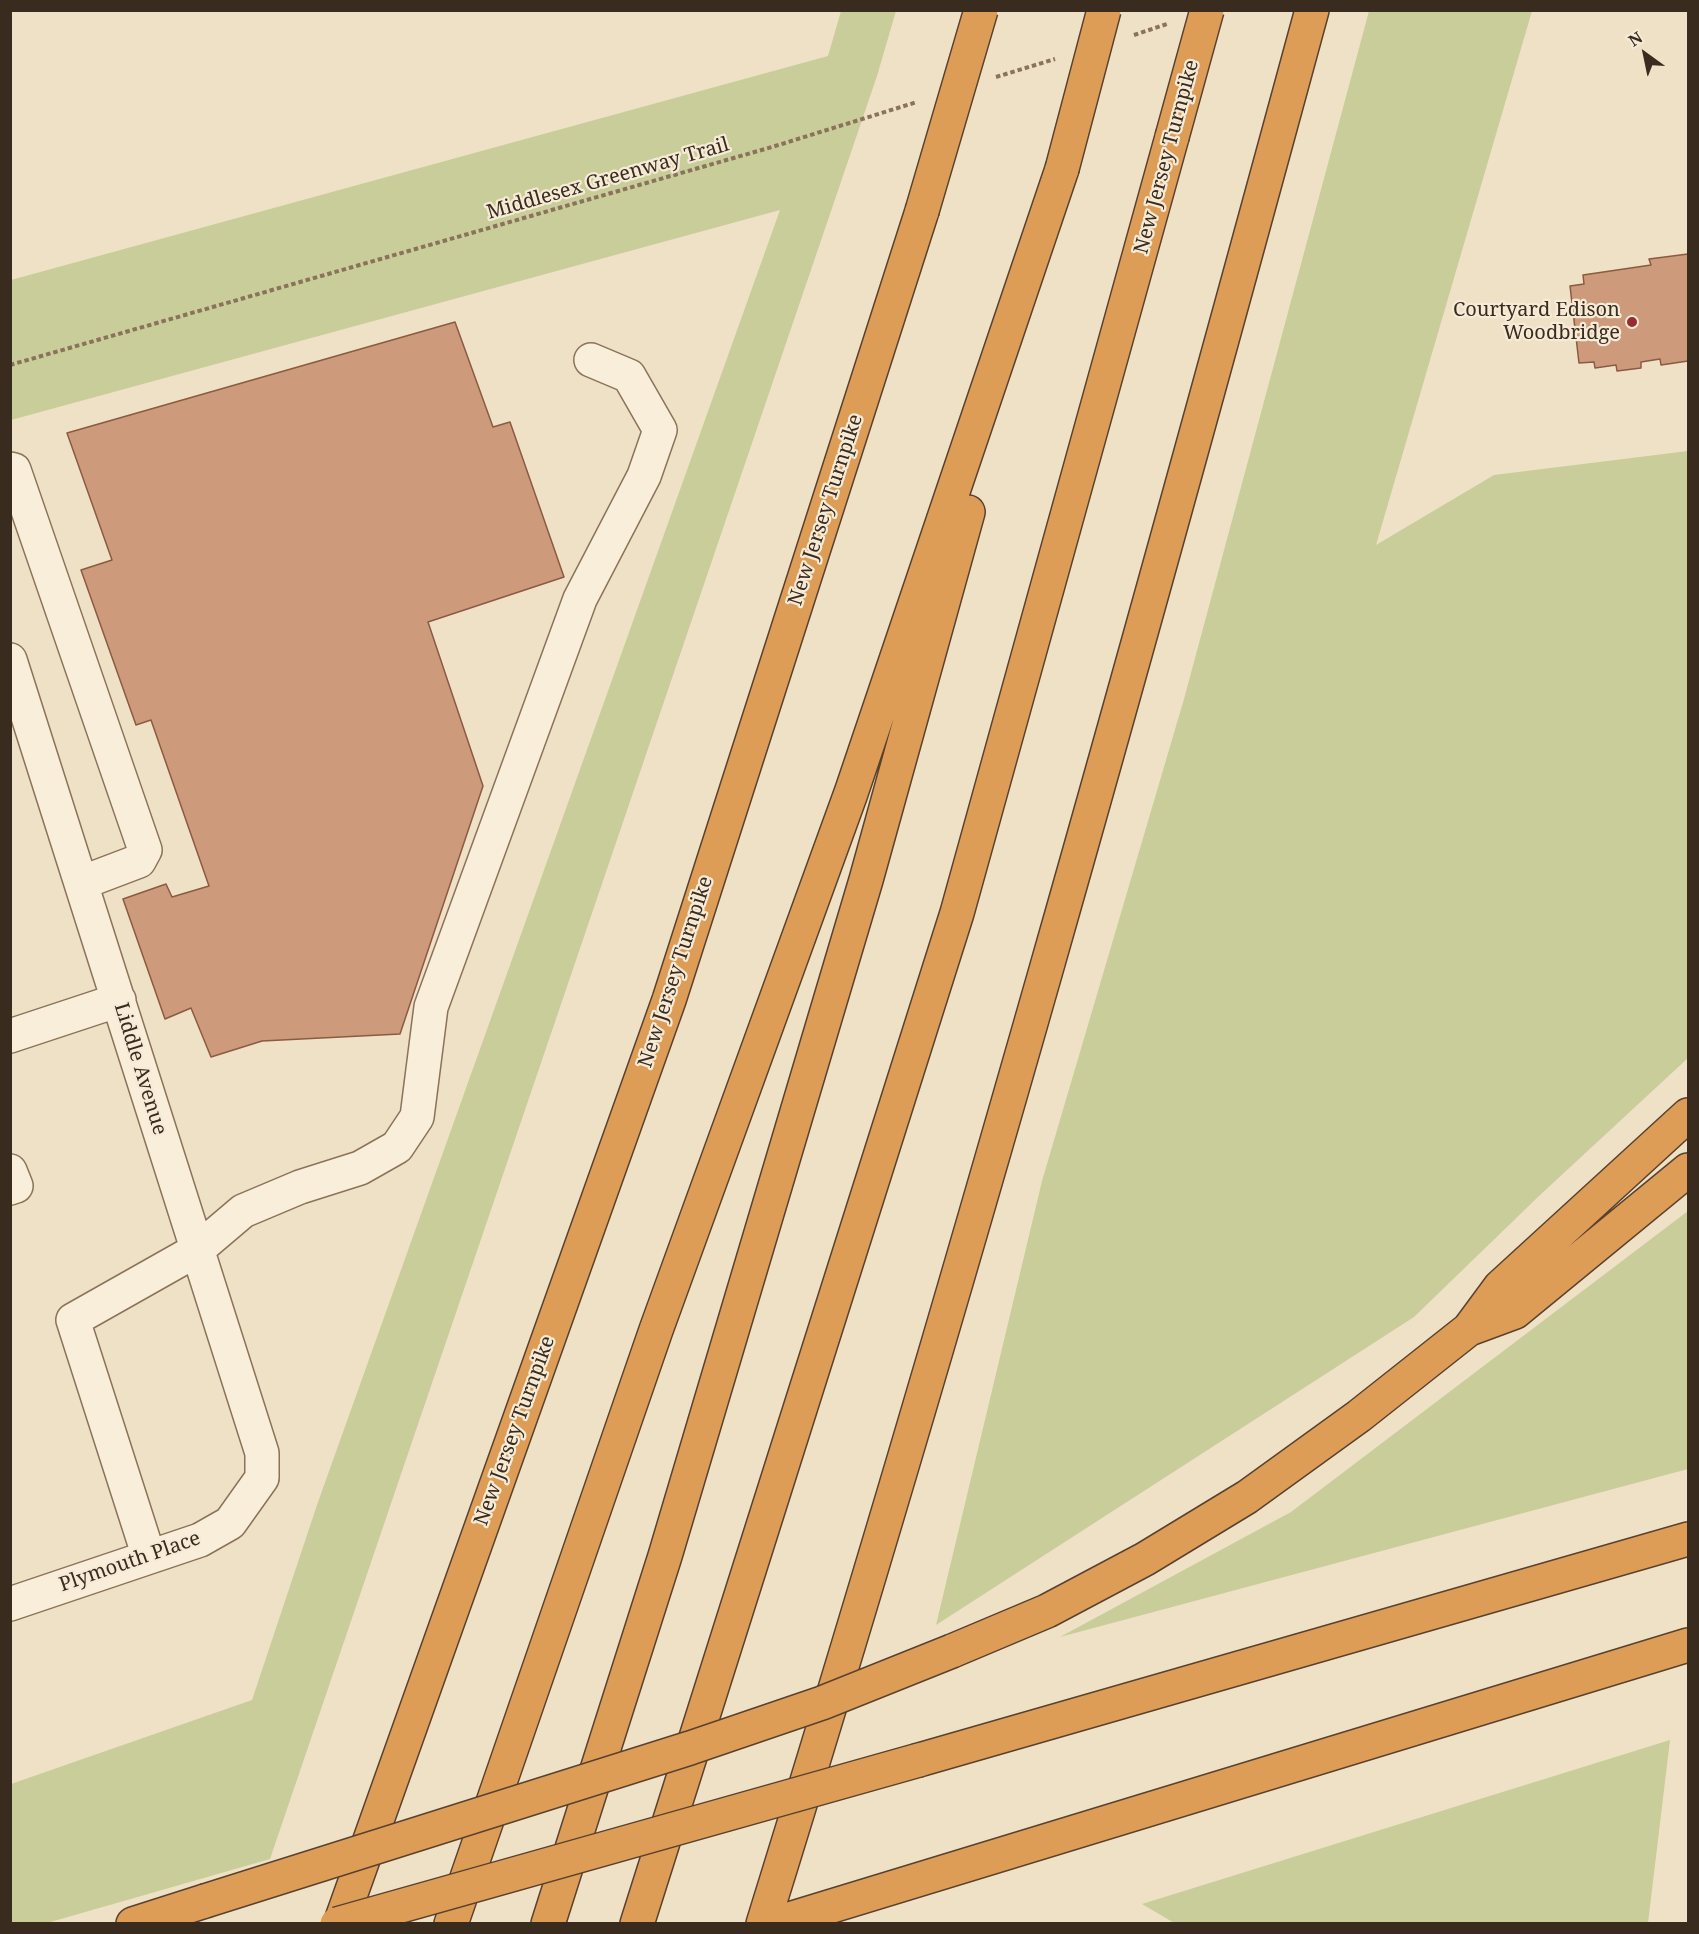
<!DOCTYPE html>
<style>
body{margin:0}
#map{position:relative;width:1699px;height:1934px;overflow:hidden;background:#efe1c6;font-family:"Noto Serif",serif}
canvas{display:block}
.frame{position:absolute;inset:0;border:12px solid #3a2b1f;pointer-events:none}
.north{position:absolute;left:1615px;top:24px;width:60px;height:60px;-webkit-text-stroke:4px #f6ebd6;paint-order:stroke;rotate:327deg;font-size:16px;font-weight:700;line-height:24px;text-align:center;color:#3a2b1f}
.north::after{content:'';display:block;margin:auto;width:21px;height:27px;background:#3a2b1f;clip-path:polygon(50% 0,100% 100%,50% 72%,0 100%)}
</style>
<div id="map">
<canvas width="1699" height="1934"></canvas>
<div class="frame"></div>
<div class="north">N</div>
</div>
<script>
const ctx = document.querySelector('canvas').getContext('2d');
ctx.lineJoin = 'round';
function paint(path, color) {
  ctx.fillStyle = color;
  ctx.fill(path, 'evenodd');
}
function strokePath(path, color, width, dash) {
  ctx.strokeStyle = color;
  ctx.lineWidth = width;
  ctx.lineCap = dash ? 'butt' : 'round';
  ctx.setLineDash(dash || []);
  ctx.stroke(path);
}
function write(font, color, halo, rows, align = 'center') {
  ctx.font = font + ' "Noto Serif",serif';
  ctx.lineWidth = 4.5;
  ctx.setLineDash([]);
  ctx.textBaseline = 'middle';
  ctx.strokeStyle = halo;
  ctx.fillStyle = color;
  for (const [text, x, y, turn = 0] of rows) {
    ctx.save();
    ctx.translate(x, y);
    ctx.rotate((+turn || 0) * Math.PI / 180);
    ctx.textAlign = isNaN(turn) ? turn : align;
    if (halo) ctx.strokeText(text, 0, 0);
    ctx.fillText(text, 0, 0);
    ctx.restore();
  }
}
const green = new Path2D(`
 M841 11H896L877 76 270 1859 47 1923H11V1784L252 1700 318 1502 780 210 11 420V280L828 56Z
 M1369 11H1532L1376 545 1494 475 1688 451V1058L1539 1196 1414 1317 936 1625 1042 1181 1184 699Z
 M1688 1211V1315L1687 1317 1688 1348V1469L1060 1637 1291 1512Z
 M1670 1740 1648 1923 1176 1924 1142 1904Z`);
const building = new Path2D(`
 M1688 254V361L1661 365 1660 359 1641 362V368L1617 371 1616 365 1595 368 1594 362 1579 363 1570 286 1584 284 1583 275 1651 265 1649 259Z
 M455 322 493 427 510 422 564 577 428 622 483 786 400 1034 262 1041 211 1057 191 1008 165 1019 123 899 166 884 172 897 209 886 151 720 136 725 81 570 112 560 67 433Z`);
const path = new Path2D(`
 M1134 35 1167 24
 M996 77 1055 59
 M10 365 772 147 917 102`);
const minor = new Path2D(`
 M10 469 14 470 145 850 139 861 81 883
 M10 660 262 1453V1478L230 1523 200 1540 10 1604
 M10 1036 119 1000
 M10 1171 16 1186 10 1188
 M149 1557 73 1320 197 1250 243 1211 300 1187 360 1168 397 1147 417 1117 431 1007 580 599 644 476 660 430 629 376 591 360`);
const highway = new Path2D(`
 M1469 1329 1515 1312 1688 1170
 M952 1651 1047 1611 1145 1559 1247 1497 1359 1416 1469 1329 1500 1287 1688 1115
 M919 1760 1688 1539
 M133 1924 205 1901
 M340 1924 669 1000 922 211
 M451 1924 656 1330 851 793 1062 169
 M548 1924 665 1556 866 880 968 512
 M637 1924 957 913 1172 137
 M763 1924C960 1290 1138 651 1312 10
 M773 1924 1688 1645`);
const highwayBridge = new Path2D(`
 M1172 137 1207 10
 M1062 169 1104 10
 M922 211 981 10
 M205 1901 690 1748 822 1703 952 1651
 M337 1924 919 1760`);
const markers = [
 [1632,322,6,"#9a2b30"]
];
const streetNames = [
 ["New Jersey Turnpike",1167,157,-75],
 ["Middlesex Greenway Trail",608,179,-16],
 ["New Jersey Turnpike",826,510,-72],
 ["New Jersey Turnpike",676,972,-72],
 ["Liddle Avenue",140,1069,73],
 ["New Jersey Turnpike",515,1431,-70],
 ["Plymouth Place",130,1562,-19]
];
const poiNames = [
 ["Courtyard Edison",1620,310],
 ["Woodbridge",1620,333]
];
paint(green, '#c9cd99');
paint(building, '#cd9a7b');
strokePath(building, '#8a5b41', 1.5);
strokePath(minor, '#8a725b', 36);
strokePath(highway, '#58412f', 36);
strokePath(path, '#8a725b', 4, [4.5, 3]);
strokePath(minor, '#f9eed9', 33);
strokePath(highway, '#de9d57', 33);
strokePath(highwayBridge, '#58412f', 36, []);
strokePath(highwayBridge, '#de9d57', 33);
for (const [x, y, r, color] of markers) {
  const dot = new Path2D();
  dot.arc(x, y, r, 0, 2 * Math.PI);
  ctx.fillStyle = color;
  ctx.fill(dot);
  strokePath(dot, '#f6ebd6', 2);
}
write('20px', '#3a2b1f', '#f6ebd6', streetNames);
write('20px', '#3a2b1f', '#f6ebd6', poiNames, 'right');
</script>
